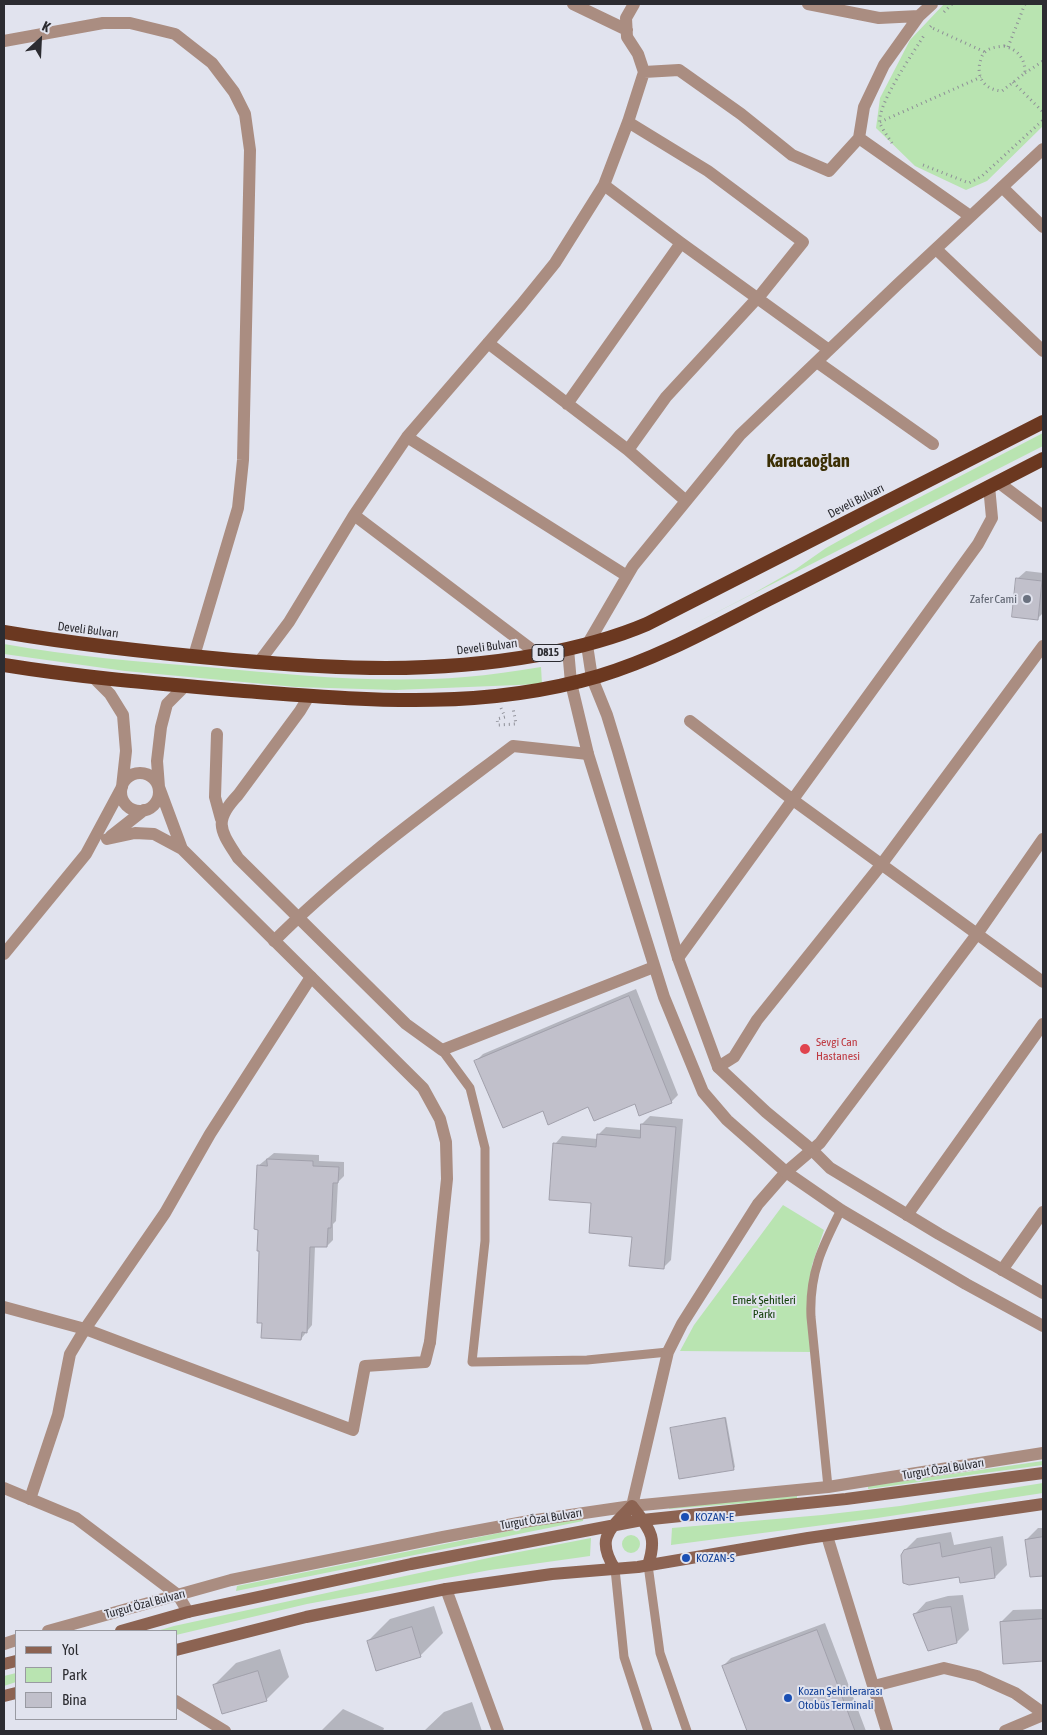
<!DOCTYPE html>
<meta charset="utf-8">
<style>
body{margin:0}
#map{position:relative;width:1047px;height:1735px;overflow:hidden;background:#e1e3ee;font-family:"Asap Condensed",sans-serif}
canvas{display:block}
.frame{position:absolute;inset:0;border:5px solid #2c2c31;pointer-events:none}
.legend{position:absolute;left:15px;top:1630px;width:162px;height:90px;box-sizing:border-box;background:#e1e3ee;border:1px solid #999aa2;margin:0;padding:6px 9px;list-style:none;font-size:15px;color:#2c2c31}
.legend li{display:flex;align-items:center;gap:10px;height:25px}
.legend b{width:25px;border:1px solid #999aa2}
.north{position:absolute;left:15px;top:15px;width:50px;height:50px;-webkit-text-stroke:4px #e1e3ee;paint-order:stroke;rotate:25deg;font-size:14px;font-weight:700;line-height:20px;text-align:center;color:#2c2c31}
.north::after{content:'';display:block;margin:auto;width:18px;height:22px;background:#2c2c31;clip-path:polygon(50% 0,100% 100%,50% 72%,0 100%)}
</style>
<div id="map">
<canvas width="1047" height="1735"></canvas>
<div class="frame"></div>
<ul class="legend">
<li><b style="height:6px;background:#8c6352"></b>Yol</li>
<li><b style="height:14px;background:#b9e4b1"></b>Park</li>
<li><b style="height:14px;background:#c1c0cb"></b>Bina</li>
</ul>
<div class="north">K</div>
</div>
<script>
const ctx = document.querySelector('canvas').getContext('2d');
ctx.lineJoin = 'round';
function fillPath(path, color) {
  ctx.fillStyle = color;
  ctx.fill(path, 'evenodd');
}
function strokePath(path, color, width, dash) {
  ctx.strokeStyle = color;
  ctx.lineWidth = width;
  ctx.lineCap = dash ? 'butt' : 'round';
  ctx.setLineDash(dash || []);
  ctx.stroke(path);
}
function drawText(font, color, halo, rows, align = 'center') {
  ctx.font = font + ' "Asap Condensed",sans-serif';
  ctx.lineWidth = 4;
  ctx.setLineDash([]);
  ctx.textBaseline = 'middle';
  ctx.strokeStyle = halo;
  ctx.fillStyle = color;
  for (const [text, x, y, turn = 0] of rows) {
    ctx.save();
    ctx.translate(x, y);
    ctx.rotate((+turn || 0) * Math.PI / 180);
    ctx.textAlign = isNaN(turn) ? turn : align;
    if (halo) ctx.strokeText(text, 0, 0);
    ctx.fillText(text, 0, 0);
    ctx.restore();
  }
}
fillPath(new Path2D(`
 M944,4H1043V126L987,181L966,190L915,166L876,128L880,98L910,40Z
 M1043,433V446L684,629L754,593L796,569L826,548L876,520Z
 M4,644C71,656 139,662 207,667C293,675 380,684 465,677C490,675 516,671 541,667L542,684L395,690L296,687L125,671L4,654Z
 M783,1205L824,1230L812,1265L809,1301L813,1352L680,1351L694,1325Z
 M1043,1461V1465L868,1489V1486Z
 M1043,1483V1493L877,1518L671,1545L672,1528L822,1515L900,1506Z
 M797,1496V1499L669,1509L670,1506Z
 M583,1516V1521L236,1591L237,1586Z
 M622 1544a9 9 0 1 1 18 0a9 9 0 1 1-18 0Z
 M591,1538L590,1556L490,1570L307,1604L176,1635V1631H157L174,1626L493,1557Z
 M16,1673V1682L4,1686V1676Z`), '#b9e4b1');
fillPath(new Path2D(`
 M1026,571L1043,573V613L1037,619L1017,579Z
 M636,989L678,1095L671,1102H635L543,1109L475,1062L483,1054Z
 M650,1116L683,1119L671,1260L663,1268L633,1236L592,1202L555,1144L562,1136L598,1139V1135L606,1127L642,1130V1124Z
 M274,1153L319,1155V1161L344,1162V1176L338,1182L336,1221L333,1224V1240L327,1246H315L312,1325L301,1339L263,1322L258,1166Z
 M726,1417L735,1467L733,1469L672,1428Z
 M1038,1528H1043V1574L1031,1576L1026,1540Z
 M951,1532L954,1545L1003,1536L1007,1565L995,1577L960,1575L905,1550L917,1538Z
 M963,1595L969,1630L957,1642L915,1614L926,1602L948,1596Z
 M434,1606L443,1633L420,1656L368,1641L390,1619Z
 M1043,1609V1660L1004,1663L1001,1622L1013,1610Z
 M825,1623L866,1731H748L723,1666L731,1658Z
 M280,1649L289,1677L266,1700L214,1685L236,1663Z
 M472,1702L482,1731H424L444,1712Z
 M343,1709L384,1728L383,1731H321Z`), '#0003');
const building = new Path2D(`
 M1016,578L1042,581L1038,620L1012,617Z
 M629,996L672,1103L639,1116L635,1104L594,1121L588,1107L548,1125L543,1111L503,1128L474,1061Z
 M641,1124L676,1127L664,1269L629,1266L632,1237L589,1233L591,1203L549,1200L553,1143L596,1147L597,1134L640,1138Z
 M267,1159L313,1161V1166L339,1167L338,1183H333L331,1228H328L327,1247H310L307,1333L302,1332L301,1340L261,1338L262,1323H257L259,1251H257L258,1230L254,1229L257,1165L267,1166Z
 M725,1418L734,1470L679,1479L670,1428Z
 M1043,1537V1576L1030,1577L1025,1540Z
 M940,1543L942,1557L991,1547L995,1578L960,1583L959,1577L909,1585L903,1583L901,1555L904,1550Z
 M951,1607L957,1643L928,1651L913,1614L935,1608Z
 M1043,1619V1661L1003,1664L1000,1622Z
 M412,1627L421,1657L376,1671L367,1641Z
 M817,1630L855,1731H747L722,1666Z
 M258,1671L267,1701L222,1714L213,1685Z`);
fillPath(building, '#c1c0cb');
strokePath(building, '#a1a0ab', 1);
strokePath(new Path2D(`
 M944,12L952,4
 M931,26L930,27L985,52
 M1004,46C1018,50 1025,58 1025,73L1002,91C986,90 976,79 980,62C981,59 982,54 985,52C990,47 998,47 1004,46Z
 M1008,47L1025,4
 M1025,73L1043,61
 M1013,82L1043,112
 M880,122L981,77
 M892,143C888,137 882,129 880,123C876,106 915,50 925,34
 M923,165L969,183L982,176L1043,120
 M501,708L505,717L497,719L498,725L516,724L513,708`), '#8e8f97', 3, [1, 4]);
strokePath(new Path2D(`
 M442,1050L470,1088L485,1148V1241L472,1362L587,1360L668,1352
 M828,1487L811,1317C809,1274 822,1247 841,1210
 M648,1565L660,1653L687,1731
 M615,1569L624,1657L648,1731`), '#aa8d81', 9);
strokePath(new Path2D(`
 M573,4L627,30
 M808,4L879,18L919,16
 M4,41L103,23H130L175,34L212,63L234,92L245,114L250,150L243,460L238,508L194,656
 M644,72L679,70L741,114L792,155L829,171L859,138L864,107L884,65L919,16L932,4
 M628,122L708,171L803,242L762,293L666,397L628,450
 M859,138L970,216
 M604,185L681,243L829,350
 M1002,187L1043,227
 M936,249L1043,351
 M488,343L628,450L686,501
 M817,362L933,444
 M567,404L681,243
 M407,437L627,576
 M998,482L1043,516
 M354,515L539,655
 M587,645L633,566L740,435L898,284L1043,149
 M259,662L289,622L354,515L407,437L521,305L555,263L604,185L628,122L644,72L638,54L627,37L626,18L634,4
 M309,696L300,711L238,795C212,822 221,831 238,858L406,1024L442,1050L654,967
 M690,721L793,800L1043,982
 M217,734L215,797L221,819
 M274,941C346,869 431,808 513,746L588,754
 M678,958L978,544L992,518L989,486
 M718,1067L734,1057L757,1020L881,865L1043,646
 M907,1215L1043,1024
 M1002,1270L1043,1212
 M4,1307L85,1329L353,1430L365,1366L425,1362L430,1342
 M30,1499L58,1415L70,1354L85,1329L165,1213L210,1134L311,977
 M632,1506L668,1352L682,1324L758,1204L786,1172L820,1143L977,934L1043,839
 M827,1536L887,1731
 M48,1631L231,1580L443,1537L529,1521L632,1506L828,1487L1043,1453
 M4,1644L16,1640
 M874,1686L944,1668L977,1676L1015,1693L1043,1713
 M176,1701L225,1731
 M1005,1731L1043,1715`), '#aa8d81', 12);
strokePath(new Path2D(`
 M587,645L592,678L607,715L618,751L678,958L718,1067L766,1112L812,1150L830,1168L939,1234L1043,1293
 M568,649L571,683L588,754L664,997L703,1092L727,1120L786,1172L841,1210L966,1284L1043,1326
 M121 792a19 19 0 1 1 38 0a19 19 0 1 1-38 0Z
 M111,836L144,810
 M107,839L135,833L154,834L182,849L159,787L157,761L161,727L167,704L185,686
 M182,849L423,1088L440,1119L446,1142L447,1179L430,1342
 M4,954L86,854L122,787L126,751L123,715L110,694L94,678
 M4,1488L76,1518L178,1595L188,1612
 M446,1589L498,1731`), '#aa8d81', 12);
strokePath(new Path2D(`
 M615,1569C595,1538 610,1529 632,1506C649,1529 658,1535 648,1565
 M121,1631L188,1612L411,1564L642,1520L846,1499L1043,1473
 M176,1650L306,1617L446,1589L552,1574L638,1567L808,1538L1043,1504
 M4,1664L16,1661
 M4,1696L16,1693`), '#8c6352', 12);
strokePath(new Path2D(`
 M4,632C80,645 156,653 233,660C338,669 433,674 538,655C576,648 612,639 647,624L1043,422
 M4,665C84,678 164,684 244,691C366,700 480,711 599,676C659,658 714,627 769,599C861,553 952,506 1043,459`), '#6b3820', 14);
for (const [x, y, r, color] of [
 [1027,599,5,"#6b7280"],
 [805,1049,6,"#e0444e"],
 [685,1517,5,"#1a4fb4"],
 [686,1558,5,"#1a4fb4"],
 [788,1698,5,"#1a4fb4"]
]) {
  const dot = new Path2D();
  dot.arc(x, y, r, 0, 2 * Math.PI);
  ctx.fillStyle = color;
  ctx.fill(dot);
  strokePath(dot, '#e1e3ee', 2);
}
for (const [x, y, w] of [
 [548,653,32]
]) {
  const box = new Path2D();
  box.roundRect(x - w / 2, y - 8.5, w, 17, 4);
  ctx.fillStyle = '#e1e3ee';
  ctx.fill(box);
  strokePath(box, '#2c2c31', 1);
}
drawText('bold 11px', '#2c2c31', null, [
 ["D815",548,653]
]);
drawText('12px', '#2c2c31', '#e1e3ee', [
 ["Develi Bulvarı",856,501,-27],
 ["Develi Bulvarı",88,630,7],
 ["Develi Bulvarı",487,647,-7],
 ["Turgut Özal Bulvarı",943,1469,-9],
 ["Turgut Özal Bulvarı",541,1519,-9],
 ["Turgut Özal Bulvarı",145,1604,-15]
]);
drawText('12px', '#5b616d', '#e1e3ee', [
 ["Zafer Cami",1017,599]
], 'right');
drawText('12px', '#be3a42', '#e1e3ee', [
 ["Sevgi Can",816,1042],
 ["Hastanesi",816,1056]
], 'left');
drawText('12px', '#14400b', '#e1e3ee', [
 ["Emek Şehitleri",764,1300],
 ["Parkı",764,1314]
]);
drawText('12px', '#164399', '#e1e3ee', [
 ["KOZAN-E",695,1517],
 ["KOZAN-S",696,1558],
 ["Kozan Şehirlerarası",798,1691],
 ["Otobüs Terminali",798,1705]
], 'left');
drawText('bold 18px', '#3b2f04', '#e1e3ee', [
 ["Karacaoğlan",808,461]
]);
</script>
